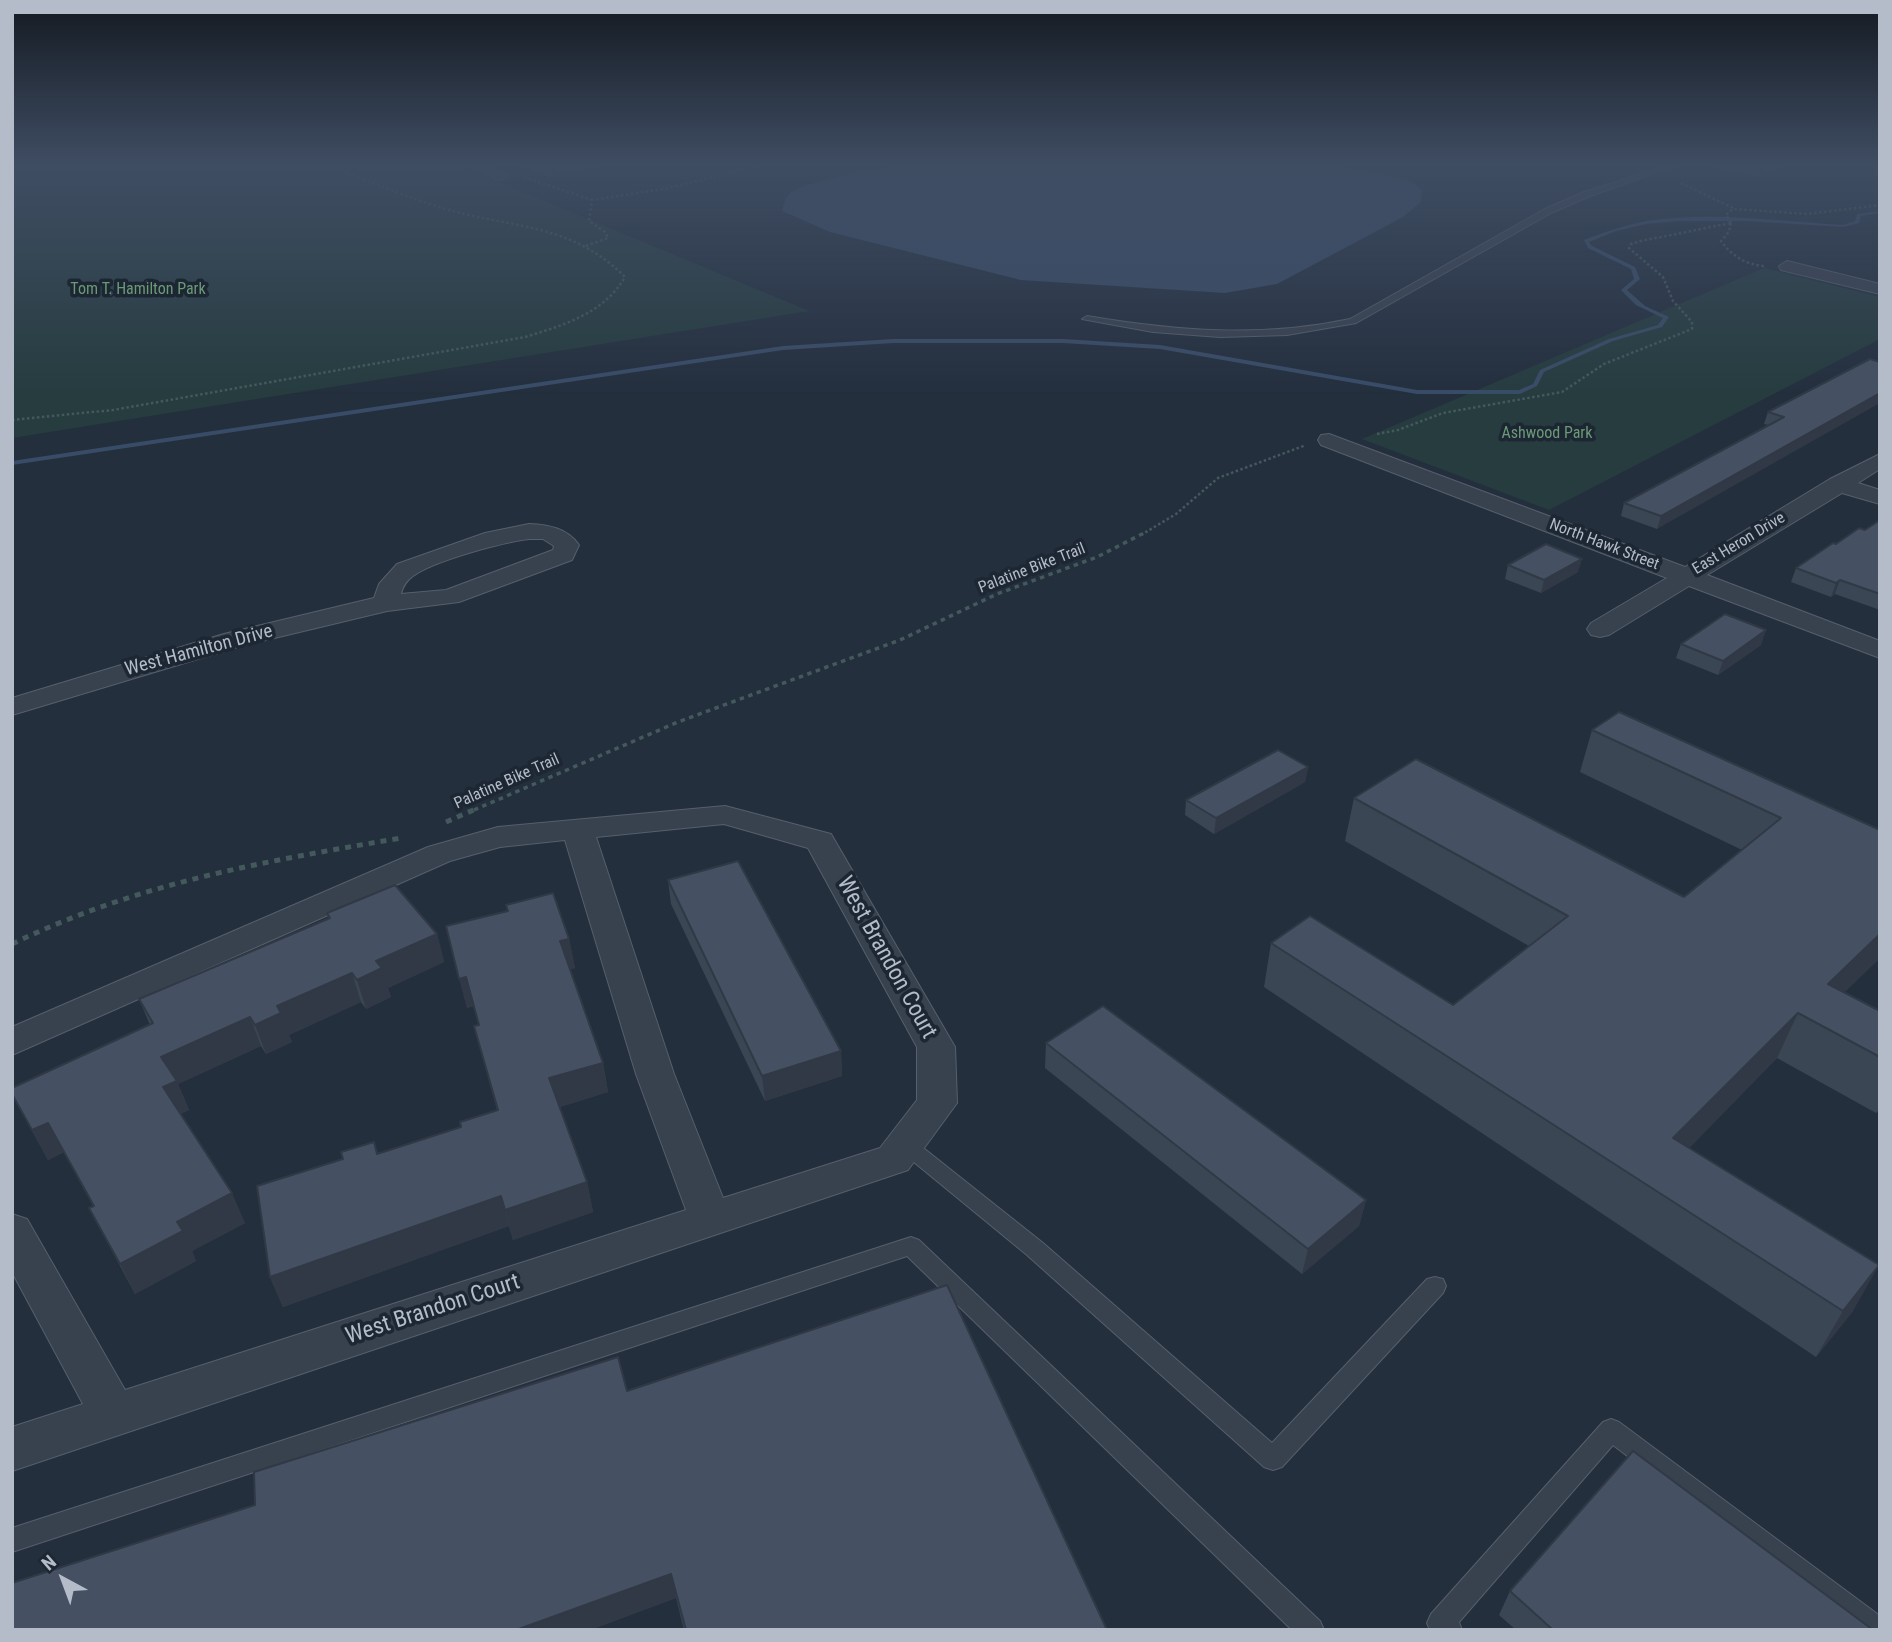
<!DOCTYPE html>
<style>
body{margin:0}
#map{position:relative;width:1892px;height:1642px;overflow:hidden;background:#242f3e;font-family:"Roboto Condensed",sans-serif}
canvas{display:block}
.frame{position:absolute;inset:0;border:14px solid #b4bcc9;pointer-events:none}
.north{position:absolute;left:28px;top:1544px;width:70px;height:70px;-webkit-text-stroke:5px #1d2633;paint-order:stroke;rotate:319deg;font-size:19px;font-weight:700;line-height:28px;text-align:center;color:#b4bcc9}
.north::after{content:'';display:block;margin:auto;width:24px;height:32px;background:#b4bcc9;clip-path:polygon(50% 0,100% 100%,50% 72%,0 100%)}
</style>
<div id="map">
<canvas width="1892" height="1642"></canvas>
<div class="frame"></div>
<div class="north">N</div>
</div>
<script>
const ctx = document.querySelector('canvas').getContext('2d');
ctx.lineJoin = 'round';
function fillPath(path, color) {
  ctx.fillStyle = color;
  ctx.fill(path, 'evenodd');
}
function strokePath(path, color, width, dash) {
  ctx.strokeStyle = color;
  ctx.lineWidth = width;
  ctx.lineCap = dash ? 'butt' : 'round';
  ctx.setLineDash(dash || []);
  ctx.stroke(path);
}
function drawText(font, color, halo, rows, align = 'center') {
  ctx.font = font + ' "Roboto Condensed",sans-serif';
  ctx.lineWidth = 7;
  ctx.setLineDash([]);
  ctx.textBaseline = 'middle';
  ctx.strokeStyle = halo;
  ctx.fillStyle = color;
  for (const [text, x, y, turn = 0] of rows) {
    ctx.save();
    ctx.translate(x, y);
    ctx.rotate((+turn || 0) * Math.PI / 180);
    ctx.textAlign = isNaN(turn) ? turn : align;
    if (halo) ctx.strokeText(text, 0, 0);
    ctx.fillText(text, 0, 0);
    ctx.restore();
  }
}
fillPath(new Path2D(`
 M12,164H456L809,311L12,438Z
 M1764,268L1880,297V339L1549,510L1362,439Z`), '#263c3f');
fillPath(new Path2D(`
 M902,164H1332L1408,180L1422,190L1421,202L1403,217L1277,284L1225,293L1021,280L830,232L782,211C784,203 785,196 792,192C813,179 875,170 902,164Z`), '#394c67');
fillPath(new Path2D(`
 M1880,211V213L1861,216L1859,223L1843,227L1746,221H1679L1646,224L1616,231L1589,242L1592,246L1635,267L1640,279L1627,290L1645,306L1669,317L1662,327L1613,341L1544,372L1537,386L1520,394H1417L1160,349L1063,343H893L783,350L12,465V461L783,346L893,339H1063L1160,345L1417,390H1519L1533,384L1540,370L1609,339L1658,325L1663,318L1636,305L1621,290L1634,279L1631,269L1588,248L1584,240C1605,232 1625,225 1647,221C1711,211 1778,221 1843,225L1855,221L1857,214Z`), '#394c67');
const lane = new Path2D(`
 M1664,167L1669,168L1590,196L1551,213L1356,323L1287,335L1220,337L1153,332L1082,319L1087,316C1176,331 1262,338 1350,319L1545,209L1584,192Z
 M905,1136L912,1139L1043,1243L1272,1443L1427,1279L1435,1277L1443,1279L1446,1286L1443,1293L1282,1467L1273,1470L1264,1467L1027,1255L898,1149L895,1144L898,1139Z
 M911,1237L919,1240L1320,1621L1324,1630H1292L907,1256L12,1552V1528Z
 M1611,1419L1619,1422L1880,1616V1630H1855L1613,1445L1459,1622L1462,1630H1430L1427,1623L1431,1614L1603,1422Z`);
const street = new Path2D(`
 M465,164H485L509,176L502,180L497,179Z
 M1663,164H1682L1666,172L1659,168Z
 M1787,261L1880,284V294L1781,270L1779,266Z
 M1329,434L1685,567L1830,479L1880,454V469L1858,483L1880,490V504L1842,493L1707,575L1880,641V658L1689,586L1609,635L1600,637L1591,635L1587,629L1591,623L1667,578L1321,445L1318,440L1321,435Z
 M529,524C549,525 567,528 579,545L572,560L459,602L387,611L241,646L12,715V698L224,634L374,598L379,584L397,564L485,533ZM529,539H543L554,546L553,550L446,590L401,594C403,586 406,581 413,576C433,561 503,542 529,539Z
 M725,806L831,834L955,1047L957,1103L908,1170L12,1471V1427L83,1404L12,1272V1214L27,1219L125,1390L686,1210L636,1074L565,840L500,847L450,861L12,1055V1027L428,847L498,827ZM724,824L808,848L917,1047V1100L880,1148L723,1198L674,1074L596,837Z`);
strokePath(lane, '#565f6c', 2);
strokePath(street, '#565f6c', 2);
strokePath(new Path2D(`
 M1580,164L1600,168
 M524,177L592,200
 M1681,183L1733,208
 M1731,223L1726,215L1733,209L1808,214L1880,205
 M1731,223L1729,232L1721,241C1732,256 1746,265 1765,266
 M586,246L608,238L605,232L589,221L592,200L663,189L767,164
 M12,420L113,410L525,337C564,325 603,314 625,277C569,221 509,229 439,207C400,195 362,178 324,164
 M1377,434L1398,430L1443,413L1562,392L1604,364L1692,329V322L1673,301L1663,277L1629,248L1631,244L1641,241L1731,223
 M1141,535L1176,514L1218,478L1306,445`), '#44595c', 2.5, [2.5, 2.5]);
strokePath(new Path2D(`
 M474,810L678,722L900,640L997,594L1097,557L1144,533`), '#44595c', 3.5, [4.5, 4.5]);
strokePath(new Path2D(`
 M446,822L478,808
 M12,944C141,882 262,862 401,838`), '#44595c', 5, [6, 6]);
fillPath(lane, '#38414e');
fillPath(street, '#38414e');
fillPath(new Path2D(`
 M517,164H615L549,177Z
 M1700,164H1792L1758,177Z
 M1870,359L1657,529L1621,516L1624,503L1768,425L1764,424L1768,412Z
 M1880,520V610L1835,594L1831,597L1791,582L1796,568L1836,544L1865,530Z
 M1508,565L1578,572L1541,593L1505,579Z
 M1681,644L1761,645L1718,675L1676,658Z
 M1592,730L1880,830V958L1844,992L1880,1011V1109L1876,1113L1777,1058L1689,1148L1853,1311L1816,1357L1264,987L1271,943L1453,1005L1529,946L1345,841L1354,798L1684,897L1742,850L1580,772Z
 M1308,767L1305,782L1214,834L1185,815L1186,800Z
 M668,880L841,1051L842,1076L765,1101L671,904Z
 M506,905L569,939L575,968L570,969L603,1063L608,1092L560,1107L587,1182L593,1212L513,1240L509,1226L283,1307L270,1277L378,1154L461,1127L497,1110L474,1026L479,1025L474,1006L467,1008L446,926L508,911Z
 M327,913L437,934L444,962L388,988L391,997L366,1009L361,1002L289,1035L292,1042L266,1054L261,1046L178,1084L189,1110L180,1114L245,1223L192,1251L196,1261L135,1294L89,1208L93,1206L64,1152L48,1160L12,1094L150,1025L139,999L328,918Z
 M1046,1043L1366,1200L1359,1226L1302,1274L1045,1068Z
 M627,1391L1107,1630H684L676,1598L590,1630H12Z
 M1510,1591L1873,1630H1516L1499,1615Z`), '#3b4654');
fillPath(new Path2D(`
 M569,164H615L549,177L548,168Z
 M1770,164H1792L1758,177L1760,168Z
 M1880,393V403L1657,529L1661,516Z
 M1582,559L1578,572L1541,593L1544,580Z
 M1840,580L1835,594L1831,597L1836,583Z
 M1766,630L1761,645L1718,675L1723,661Z
 M1308,767L1305,782L1214,834L1216,818Z
 M437,934L444,962L388,988L391,997L366,1009L357,980L376,961Z
 M1880,934V958L1814,1022L1828,984Z
 M569,939L575,968L566,970L560,941Z
 M352,973L361,1002L289,1035L292,1042L266,1054L255,1025L277,1006Z
 M466,977L474,1006L467,1008L459,979Z
 M1798,1013L1777,1058L1654,1184L1673,1138Z
 M250,1017L261,1046L178,1084L189,1110L176,1117L163,1087L161,1057Z
 M841,1051L842,1076L765,1101L762,1076Z
 M603,1063L608,1092L556,1108L549,1078Z
 M48,1123L64,1152L48,1160L32,1130Z
 M587,1182L593,1212L513,1240L505,1210Z
 M232,1193L245,1223L192,1251L196,1261L135,1294L120,1264L177,1222Z
 M501,1196L509,1226L283,1307L270,1277Z
 M1366,1200L1359,1226L1302,1274L1308,1249Z
 M1879,1265L1853,1311L1816,1357L1843,1311Z
 M671,1574L676,1598L590,1630H516Z`), '#303945');
const building = new Path2D(`
 M538,164H569L548,168Z
 M1744,164H1770L1760,168Z
 M1870,359L1880,362V393L1661,516L1624,503L1784,417L1768,412Z
 M1880,520V594L1840,580L1836,583L1796,568L1833,543L1836,544L1859,528L1865,530Z
 M1546,544L1582,559L1544,580L1508,565Z
 M1725,614L1766,630L1723,661L1681,644Z
 M1619,712L1880,830V934L1828,984L1880,1011V1057L1798,1013L1673,1138L1879,1265L1843,1311L1271,943L1310,916L1453,1005L1568,916L1354,798L1416,759L1684,897L1781,818L1592,730Z
 M1278,750L1308,767L1216,818L1186,800Z
 M738,861L841,1051L762,1076L668,880Z
 M395,885L437,934L376,961L382,968L357,980L352,973L277,1006L281,1013L255,1025L250,1017L161,1057L177,1081L163,1087L232,1193L177,1222L183,1231L120,1264L89,1208L94,1206L48,1123L32,1130L12,1094V1088L153,1023L139,999L330,918L327,913Z
 M553,893L569,939L560,941L603,1063L549,1078L587,1182L505,1210L501,1196L270,1277L257,1186L343,1159L341,1152L374,1142L377,1154L461,1127L460,1122L498,1110L474,1026L479,1025L466,977L459,979L446,926L508,911L506,905Z
 M1103,1006L1366,1200L1308,1249L1046,1043Z
 M947,1285L1107,1630H686L671,1574L516,1630H12V1583L255,1505L254,1472L618,1357L627,1391Z
 M1633,1451L1873,1630H1553L1510,1591Z`);
fillPath(building, '#455162');
strokePath(building, '#303945', 2);
const sky = ctx.createLinearGradient(0, 0, 0, 394);
sky.addColorStop(0, '#141a22');
sky.addColorStop(0.42, '#3f4d63');
sky.addColorStop(1, '#3f4d6300');
ctx.fillStyle = sky;
ctx.fillRect(0, 0, 1892, 394);
drawText('16px', '#6b9a76', '#1d2633', [
 ["Tom T. Hamilton Park",138,290],
 ["Ashwood Park",1547,434]
]);
drawText('16px', '#b4bcc9', '#1d2633', [
 ["East Heron Drive",1739,544,-31],
 ["North Hawk Street",1604,545,21],
 ["Palatine Bike Trail",1032,569,-21],
 ["Palatine Bike Trail",507,782,-24]
]);
drawText('19px', '#b4bcc9', '#1d2633', [
 ["West Hamilton Drive",199,651,-15]
]);
drawText('23px', '#b4bcc9', '#1d2633', [
 ["West Brandon Court",886,958,61],
 ["West Brandon Court",433,1310,-18]
]);
</script>
